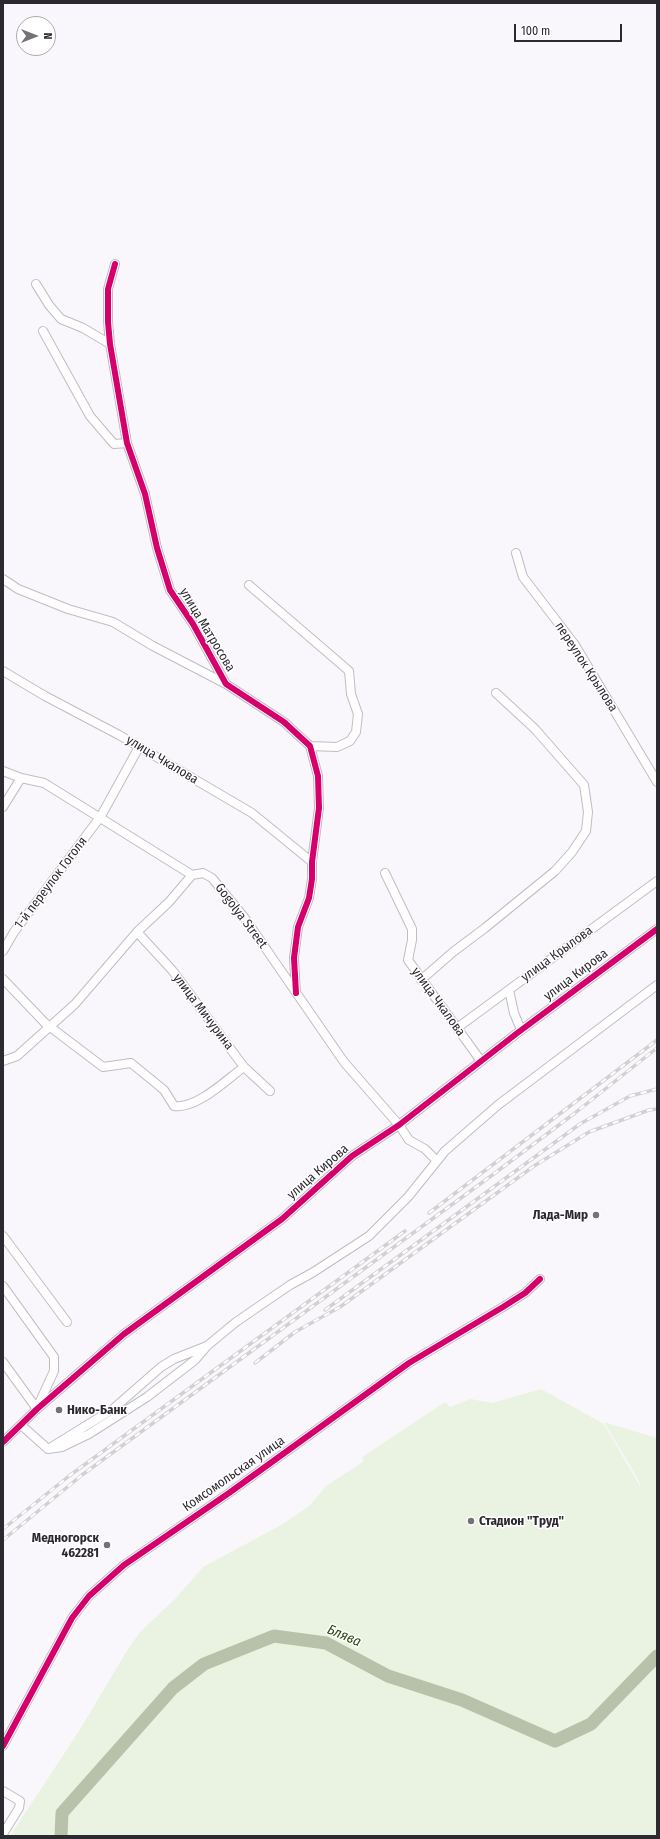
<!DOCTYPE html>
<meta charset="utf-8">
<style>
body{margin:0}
#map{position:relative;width:660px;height:1839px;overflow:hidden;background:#faf7fc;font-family:"Fira Sans Condensed",sans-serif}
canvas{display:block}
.frame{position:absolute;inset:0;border:4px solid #2d2930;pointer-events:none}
.north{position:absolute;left:16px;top:16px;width:40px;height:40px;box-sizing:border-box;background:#fff;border:1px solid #aba9ac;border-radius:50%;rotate:90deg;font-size:11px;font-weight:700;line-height:16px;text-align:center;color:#2d2930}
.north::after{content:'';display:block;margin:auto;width:14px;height:18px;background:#757177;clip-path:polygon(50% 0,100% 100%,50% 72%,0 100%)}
.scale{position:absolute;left:514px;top:24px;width:108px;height:18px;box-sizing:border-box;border:2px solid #2d2930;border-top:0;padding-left:5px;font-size:12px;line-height:14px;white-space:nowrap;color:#2d2930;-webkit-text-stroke:3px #fff;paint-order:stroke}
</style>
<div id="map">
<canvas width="660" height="1839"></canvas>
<div class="frame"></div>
<div class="north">N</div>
<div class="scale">100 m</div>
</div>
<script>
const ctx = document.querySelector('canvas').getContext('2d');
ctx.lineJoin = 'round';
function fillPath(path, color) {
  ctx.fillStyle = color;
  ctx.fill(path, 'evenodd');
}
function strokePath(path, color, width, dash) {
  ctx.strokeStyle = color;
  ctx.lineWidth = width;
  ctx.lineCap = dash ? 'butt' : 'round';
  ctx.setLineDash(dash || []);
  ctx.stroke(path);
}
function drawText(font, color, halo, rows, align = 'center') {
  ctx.font = font + ' "Fira Sans Condensed",sans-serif';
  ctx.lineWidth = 3;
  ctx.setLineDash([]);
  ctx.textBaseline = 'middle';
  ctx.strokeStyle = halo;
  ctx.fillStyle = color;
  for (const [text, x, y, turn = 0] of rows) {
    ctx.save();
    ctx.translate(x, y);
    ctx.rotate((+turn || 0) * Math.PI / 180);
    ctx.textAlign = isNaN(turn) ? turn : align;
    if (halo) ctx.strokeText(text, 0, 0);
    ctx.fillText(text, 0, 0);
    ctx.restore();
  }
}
fillPath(new Path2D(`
 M541,1389L604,1424L640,1486L639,1481L604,1422L657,1438V1836H10L79,1731L128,1649L140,1632L175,1599L203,1567L283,1524L309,1506L326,1486L364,1461L362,1457L445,1402L450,1407L471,1399L492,1403Z`), '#eaf3e1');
strokePath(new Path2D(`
 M61,1836L62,1813L173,1688L204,1664L274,1636L326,1643L388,1676L462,1700L555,1741L591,1724L657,1656`), '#b8c2aa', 13);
const minor = new Path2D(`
 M115,264L108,289V322L110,344L127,443L145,494L157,548L170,590L193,624L226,684L284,722L310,746L318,776L319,808L312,862V879L309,898L298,927L294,958L296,993
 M36,284L49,305L61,319L83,328L110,344
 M43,331L90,416L114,444L127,443
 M516,553L523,577L575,645L657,782
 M3,579L18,589L68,609L113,622L153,646L226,684
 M249,585L349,671L351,694L358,714L356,732L350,741L337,747L310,746
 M3,671L45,696L119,735L252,813L312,862
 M3,771L21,778L44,783L192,875L203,873L212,878L244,917L344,1062L399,1125L409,1140L425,1149L437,1161
 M3,807L21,778
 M385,873L412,929V940L408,960L481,1061
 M137,932L172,970L244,1067L270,1091
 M3,951L14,932L101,816L139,747
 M3,979L45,1023L103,1067L131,1063L164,1090L174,1106C197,1109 226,1080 244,1067
 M421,980L453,952L485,928L555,871L572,852L586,831L588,812L584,785L535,729L496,693
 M509,990L514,1013L519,1025
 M457,1028L657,881
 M3,1061L17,1056L75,1004L137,932L169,902L192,875
 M3,1236L67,1322
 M3,1286L54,1357V1371L37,1408
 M3,1362L37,1409
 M21,1425L48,1449L62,1447L89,1434L147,1397L195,1360L207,1346L236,1322L290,1285L312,1273L369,1236L408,1197L445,1151L498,1105L657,985
 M3,1442L37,1409L124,1334L282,1219L352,1156L399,1125L516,1034L657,929
 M50,1448L113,1409L161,1367L174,1359L207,1346
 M3,1746L72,1618L89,1596L124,1565L229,1493L409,1363L503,1307L525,1293L540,1279
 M3,1791L20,1801L19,1808L3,1834`);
strokePath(minor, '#c0bdc2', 10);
strokePath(minor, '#fefeff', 8);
const rail = new Path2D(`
 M429,1213L657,1040
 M325,1310L580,1124L630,1096L657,1089
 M255,1363L295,1332L340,1307L534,1166L589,1132L649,1110L657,1109
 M3,1529L69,1476L405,1231
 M3,1540L82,1475L491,1176L575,1113L657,1048`);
strokePath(rail, '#d2d1d2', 3.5);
strokePath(rail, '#fff', 2, [6]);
strokePath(new Path2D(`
 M115,264L108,289V322L110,344L127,443L145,494L157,548L170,590L193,624L226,684L284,722L310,746L318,776L319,808L312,862V879L309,898L298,927L294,958L296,993
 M3,1442L37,1409L124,1334L282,1219L352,1156L399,1125L516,1034L657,929
 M3,1746L72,1618L89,1596L124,1565L229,1493L409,1363L503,1307L525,1293L540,1279`), '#d6006c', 6);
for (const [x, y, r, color] of [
 [596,1215,4,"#757177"],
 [59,1410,4,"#757177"],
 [471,1521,4,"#757177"],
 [107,1545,4,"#757177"]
]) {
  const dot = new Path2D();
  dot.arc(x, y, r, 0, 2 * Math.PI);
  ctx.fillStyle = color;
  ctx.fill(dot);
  strokePath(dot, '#fff', 1.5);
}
drawText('13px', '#2d2930', '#fff', [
 ["улица Матросова",207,630,59],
 ["переулок Крылова",586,667,57],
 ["улица Чкалова",162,760,31],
 ["1-й переулок Гоголя",51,883,-53],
 ["Gogolya Street",241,916,53],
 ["улица Крылова",557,954,-36],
 ["улица Кирова",576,975,-37],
 ["улица Чкалова",438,1002,54],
 ["улица Мичурина",203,1012,53],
 ["улица Кирова",318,1172,-41],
 ["Комсомольская улица",234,1474,-35]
]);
drawText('bold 13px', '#2d2930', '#fff', [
 ["Лада-Мир",588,1215],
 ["Нико-Банк",67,1410,"left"],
 ["Стадион \"Труд\"",479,1521,"left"],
 ["Медногорск",99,1538],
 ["462281",99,1553]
], 'right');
drawText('italic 14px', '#31470d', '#fff', [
 ["Блява",344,1636,23]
]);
</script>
